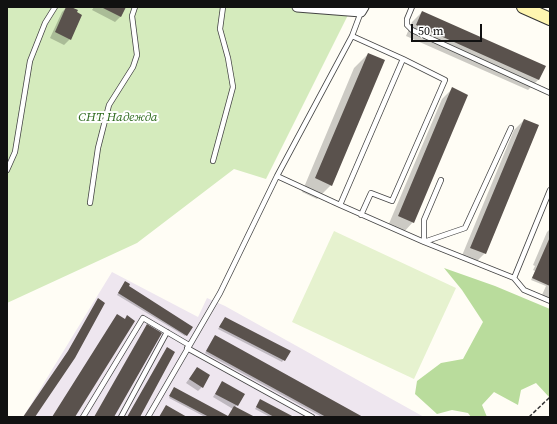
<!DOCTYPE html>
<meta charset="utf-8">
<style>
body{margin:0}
#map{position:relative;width:557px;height:424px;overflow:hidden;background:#fffdf5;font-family:"Source Serif 4",serif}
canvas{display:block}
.frame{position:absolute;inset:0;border:8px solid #111;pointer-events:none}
.scale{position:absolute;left:411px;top:24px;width:71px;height:18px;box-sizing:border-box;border:2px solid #111;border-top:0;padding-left:5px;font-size:12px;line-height:14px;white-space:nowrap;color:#111;-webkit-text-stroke:3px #fff;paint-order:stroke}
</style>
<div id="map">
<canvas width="557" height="424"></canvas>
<div class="frame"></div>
<div class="scale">50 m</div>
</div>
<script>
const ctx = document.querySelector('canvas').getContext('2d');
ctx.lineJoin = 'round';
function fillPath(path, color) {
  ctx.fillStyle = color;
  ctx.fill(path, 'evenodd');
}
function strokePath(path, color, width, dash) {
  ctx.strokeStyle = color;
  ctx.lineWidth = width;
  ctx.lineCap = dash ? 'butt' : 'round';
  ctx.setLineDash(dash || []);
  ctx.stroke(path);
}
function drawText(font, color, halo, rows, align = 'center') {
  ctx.font = font + ' "Source Serif 4",serif';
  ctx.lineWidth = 4;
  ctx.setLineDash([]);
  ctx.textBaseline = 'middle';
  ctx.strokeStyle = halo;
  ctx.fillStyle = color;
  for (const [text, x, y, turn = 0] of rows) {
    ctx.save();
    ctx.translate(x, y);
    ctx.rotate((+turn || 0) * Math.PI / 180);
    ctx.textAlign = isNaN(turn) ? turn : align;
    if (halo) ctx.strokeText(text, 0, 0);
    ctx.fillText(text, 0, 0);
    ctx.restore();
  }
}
fillPath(new Path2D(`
 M112,272L198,317L207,298L225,306L424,417H23Z`), '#eee6ef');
fillPath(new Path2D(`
 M7,7H352L266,179L234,169L137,243L7,303Z`), '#d5ebbd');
fillPath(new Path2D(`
 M444,268L495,286L550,309V398L536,383L521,390L518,405L494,392L482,405L487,417H471L468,413L452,410L437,414L415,394L417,381L441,363L463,359L483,322L462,290Z`), '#b9dc9c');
fillPath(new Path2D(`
 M334,231L456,288L414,379L292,322Z`), '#e6f2cf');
fillPath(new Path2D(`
 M67,7H69L70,39L64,45L50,38L62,12Z
 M94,7H125L121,16L115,22L92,10Z
 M422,12L544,67L538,80L528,90L406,36L412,22Z
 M368,54L331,185L317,199L302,192L354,68Z
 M452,89L413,222L403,233L388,226L442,99Z
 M524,120L485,253L474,264L461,258L514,130Z
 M550,229V301L545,299L546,297L542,295L546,286L531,280L535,271L533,270L535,266L533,265L547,232Z
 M125,282L128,287L186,335L185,336L117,295Z
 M224,320L289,352L282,362L218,329Z
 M214,337L361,417H322L205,353Z
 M197,368L202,387L198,391L186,383Z
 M222,383L243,395L235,408L253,417H228L233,409L213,397Z
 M173,390L227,417H205L169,398Z
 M259,402L292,417H270L255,409Z`), '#0003');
fillPath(new Path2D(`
 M66,7H71L78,10L77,12L82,15L71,40L55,32Z
 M101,7H126L121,17Z
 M422,11L546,66L539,80L416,25Z
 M368,53L385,60L332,186L315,178Z
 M452,87L468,95L414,223L398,216Z
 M524,119L539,125L486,254L470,248Z
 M550,237V286L532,278Z
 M125,281L130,284L129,286L193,327L187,336L118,293Z
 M98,298L105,303L75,358L35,417H23L68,351Z
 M117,314L125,319L127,315L135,321L75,417H52Z
 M225,317L291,351L285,361L219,327Z
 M147,324L162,333L114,417H94Z
 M215,335L363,417H326L206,351Z
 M167,347L175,352L140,417H127Z
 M197,367L210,375L203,388L189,379Z
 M222,381L245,394L238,406L215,394Z
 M174,387L228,416L234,406L255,417H209L169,396Z
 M260,399L294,417H274L256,407Z
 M166,405L187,417H159Z`), '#5a524d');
const lane = new Path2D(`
 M412,7L407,19V25L412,30L550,93
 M213,161L233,87L228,58L220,29L223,7
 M7,170L15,152L30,61L45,23L55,7
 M277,176L340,205L403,59L352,36
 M441,180L424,220V242L465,228L511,128
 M90,203L98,148L109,105L133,67L137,55L132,16L135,7
 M340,205L424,242L514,278L524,290L550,301
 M361,215L371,193L392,201L445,80L403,59
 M514,278L550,190
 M187,348L312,417
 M83,417L143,318L189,345
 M121,417L167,332
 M148,417L220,293L277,176L352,36L361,12`);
const street = new Path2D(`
 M297,7L361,12L364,7`);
const secondary = new Path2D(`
 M523,7L550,19`);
strokePath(lane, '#444', 6);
strokePath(street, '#444', 11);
strokePath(secondary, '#333', 14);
strokePath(new Path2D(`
 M529,417L550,397`), '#333', 1.5, [4, 2]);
strokePath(lane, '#fff', 4.5);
strokePath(street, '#fff', 9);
strokePath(secondary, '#fff6b0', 12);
drawText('italic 13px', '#2f6b1f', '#fff', [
 ["СНТ Надежда",118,118]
]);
</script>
